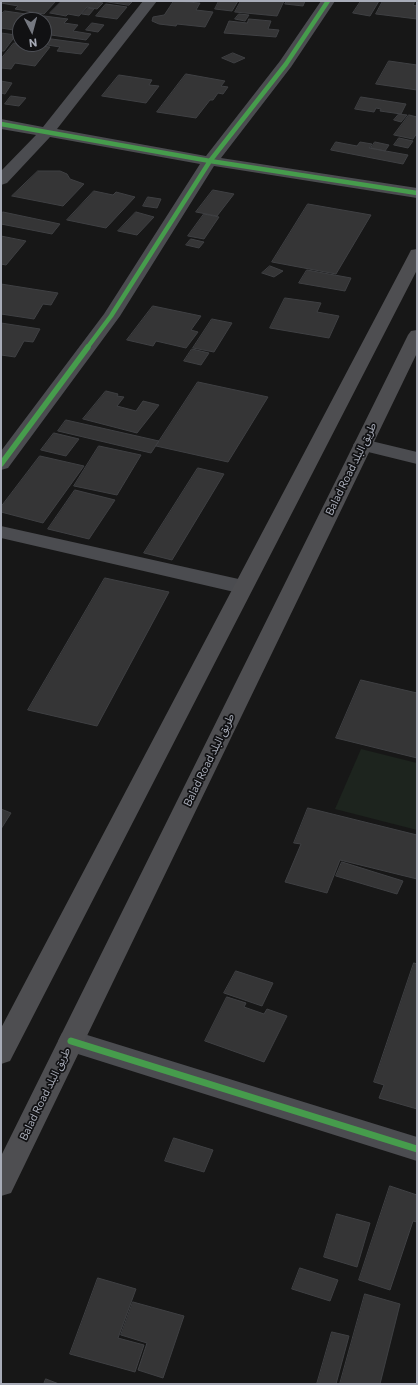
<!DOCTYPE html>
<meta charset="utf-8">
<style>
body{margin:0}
#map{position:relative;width:418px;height:1385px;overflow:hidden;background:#171717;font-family:Commissioner,sans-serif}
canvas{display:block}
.frame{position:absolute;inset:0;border:2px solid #a8acb8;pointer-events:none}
.north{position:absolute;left:12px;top:12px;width:40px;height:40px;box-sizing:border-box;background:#111113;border:1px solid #4d4f55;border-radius:50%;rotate:174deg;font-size:11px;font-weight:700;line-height:16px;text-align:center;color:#a8acb8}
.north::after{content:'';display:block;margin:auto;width:14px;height:18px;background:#757880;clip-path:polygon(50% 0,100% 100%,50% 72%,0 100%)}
</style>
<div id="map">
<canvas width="418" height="1385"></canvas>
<div class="frame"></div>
<div class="north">N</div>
</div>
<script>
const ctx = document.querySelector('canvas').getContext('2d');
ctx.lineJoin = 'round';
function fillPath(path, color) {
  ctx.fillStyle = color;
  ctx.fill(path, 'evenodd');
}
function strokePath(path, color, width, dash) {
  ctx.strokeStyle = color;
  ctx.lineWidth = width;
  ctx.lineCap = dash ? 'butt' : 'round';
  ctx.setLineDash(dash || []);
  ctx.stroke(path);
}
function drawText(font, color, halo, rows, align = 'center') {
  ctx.font = font + ' Commissioner,"Noto Sans Arabic",sans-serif';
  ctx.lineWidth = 3.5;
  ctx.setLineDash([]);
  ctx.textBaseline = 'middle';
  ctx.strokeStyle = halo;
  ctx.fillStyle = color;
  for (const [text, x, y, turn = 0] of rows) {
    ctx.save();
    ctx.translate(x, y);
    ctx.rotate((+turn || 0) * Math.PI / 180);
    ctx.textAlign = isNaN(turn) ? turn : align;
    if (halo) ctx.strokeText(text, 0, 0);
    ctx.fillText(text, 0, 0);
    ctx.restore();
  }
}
fillPath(new Path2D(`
 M361,749L417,763V830L335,809Z`), '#1d241e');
const building = new Path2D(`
 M1,1H56L44,14L15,9L18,6L1,3Z
 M62,1H94L103,3L97,9L87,7L79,16L68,14L66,16L50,13Z
 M102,1H133L129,5Z
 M174,1L200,3L196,10L213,12L205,27L177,24L176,26L159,24L152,21L153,17L164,15Z
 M219,1H238L232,11L215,9Z
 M241,1H284L277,16L235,12Z
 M287,1H305L303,6L285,4Z
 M361,1H379L370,16L353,13Z
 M383,1H415L413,5L417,6V19L376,14Z
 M106,4L127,7L117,19L96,16Z
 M88,8L94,9L89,15L82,14Z
 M5,11L40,16L36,20H20V31L1,28V14Z
 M239,14L249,15L245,21L235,19Z
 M44,16L68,19L64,23L78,25L73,31L91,34L86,40L44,34V20H40Z
 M249,19L271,21L268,29L279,30L276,37L224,33L229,21L247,23Z
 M92,23L104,25L98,32L86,30Z
 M1,33L16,35L4,51H1Z
 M44,38L89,44L81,54L57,51L60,47L41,44H44Z
 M14,43L20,44L50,47L35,66L15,63L11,69L1,68V59Z
 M233,53L245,58L234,63L222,58Z
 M389,61L417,65V90L376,84Z
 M186,74L225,81L221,86L228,87L223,94L218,93L213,100H210L196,118L157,112Z
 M119,75L152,80L149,85L159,86L146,103L102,96Z
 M1,81L12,83L5,94L1,93Z
 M11,96L26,98L19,106L5,104Z
 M361,97L406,104L401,114L380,111L381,109L376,108L374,112L355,109Z
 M399,114L407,115L401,122L394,120Z
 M409,115L417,117V133L413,139L394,135Z
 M399,138L413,141L408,148L394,145Z
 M336,142L357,146L360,142L372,144L369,148L408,155L403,164L331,150Z
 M375,142L389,145L385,151L371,148Z
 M38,171H60L67,174L70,179L84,184L63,206L12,196Z
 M213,190L234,194L217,216L196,212Z
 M94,191L113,195L116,192L135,197L106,228L67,220Z
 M148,197L161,199L157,208L143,206Z
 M308,204L371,215L336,274L272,262Z
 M3,212L60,224L52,234L1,224V215Z
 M136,212L154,217L137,235L118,231Z
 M204,214L219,217L204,239L188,236Z
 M1,236L26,241L6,265L1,264Z
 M191,239L204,242L199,248L186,245Z
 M270,266L283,271L274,277L262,273Z
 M307,270L351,278L345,291L299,283Z
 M1,284L58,293L51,305L43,304L34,319L1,314Z
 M285,298L321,303L317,312L339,316L329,338L270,328Z
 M153,306L201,316L191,330L198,332L186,348L156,341L153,346L127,340Z
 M212,319L232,323L214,352L193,348Z
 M1,323L40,329L33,342L24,341L15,357L1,355Z
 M192,349L209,353L201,365L184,361Z
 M198,382L268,397L228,462L156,446Z
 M106,391L118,394L117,396L124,397L117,406L136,411L143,401L159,405L137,433L83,419Z
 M66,420L159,441L151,453L58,431Z
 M54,433L79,439L66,456L41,450Z
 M99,446L141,455L117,495L74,486Z
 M40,456L84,466L43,523L1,512V507Z
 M198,468L224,474L172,560L144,553Z
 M75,490L115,500L89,539L48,529Z
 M105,578L169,592L97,726L28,710Z
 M361,680L417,693V758L336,738Z
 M308,808L417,835V879L340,860L327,893L285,882L301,844L294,843Z
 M1,809L11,813L1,829Z
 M342,862L403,881L397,894L336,876Z
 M414,963L417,964V1109L379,1098L384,1085L374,1082Z
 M236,971L273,983L262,1006L224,993Z
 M227,997L246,1003L244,1007L264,1014L267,1009L287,1016L264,1062L205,1041Z
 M174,1138L213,1150L204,1172L165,1161Z
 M390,1186L417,1195V1222L413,1221L390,1290L359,1280Z
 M337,1214L370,1223L357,1267L324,1257Z
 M300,1268L338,1280L330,1301L292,1289Z
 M98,1278L136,1289L118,1338L144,1345L135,1372L70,1354Z
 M365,1294L400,1304L380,1384H340Z
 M133,1302L184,1316L163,1378L138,1370L147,1343L121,1335Z
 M332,1332L349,1336L336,1384H317Z
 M46,1379L59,1384H44Z`);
fillPath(building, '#353536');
strokePath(building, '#3f4043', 1);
fillPath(new Path2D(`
 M143,1H157L57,129L206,156L280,61L321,1H335L291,67L221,158L417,188V198L214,166L120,316L8,468L1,470V451L104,314L200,164L50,137L7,183L1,185V171L36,135L1,129V119L43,127Z
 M363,439L417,452V464L356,449L353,445L356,441Z
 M1,526L243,580L250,582L253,587L250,592L243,594L1,538Z
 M71,1030L417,1137V1161L62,1049L58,1041L62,1033Z`), '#4b4c50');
fillPath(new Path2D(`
 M417,249V270L10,1061L1,1064V1028L409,254L411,250Z
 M417,330V353L11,1193L1,1196V1156L408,335L411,331Z`), '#4e4e51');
strokePath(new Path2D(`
 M1,124L210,161L417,193
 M87,348L111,316L210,161L286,64L328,1`), '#469c4c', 4.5);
strokePath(new Path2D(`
 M1,464L88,347`), '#469c4c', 5.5);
strokePath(new Path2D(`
 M71,1041L417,1149`), '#469c4c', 7);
drawText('11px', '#a8acb8', '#111113', [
 ["Balad Road طريق البلد",351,469,-64],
 ["Balad Road طريق البلد",209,760,-64],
 ["Balad Road طريق البلد",45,1094,-64]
]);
</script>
